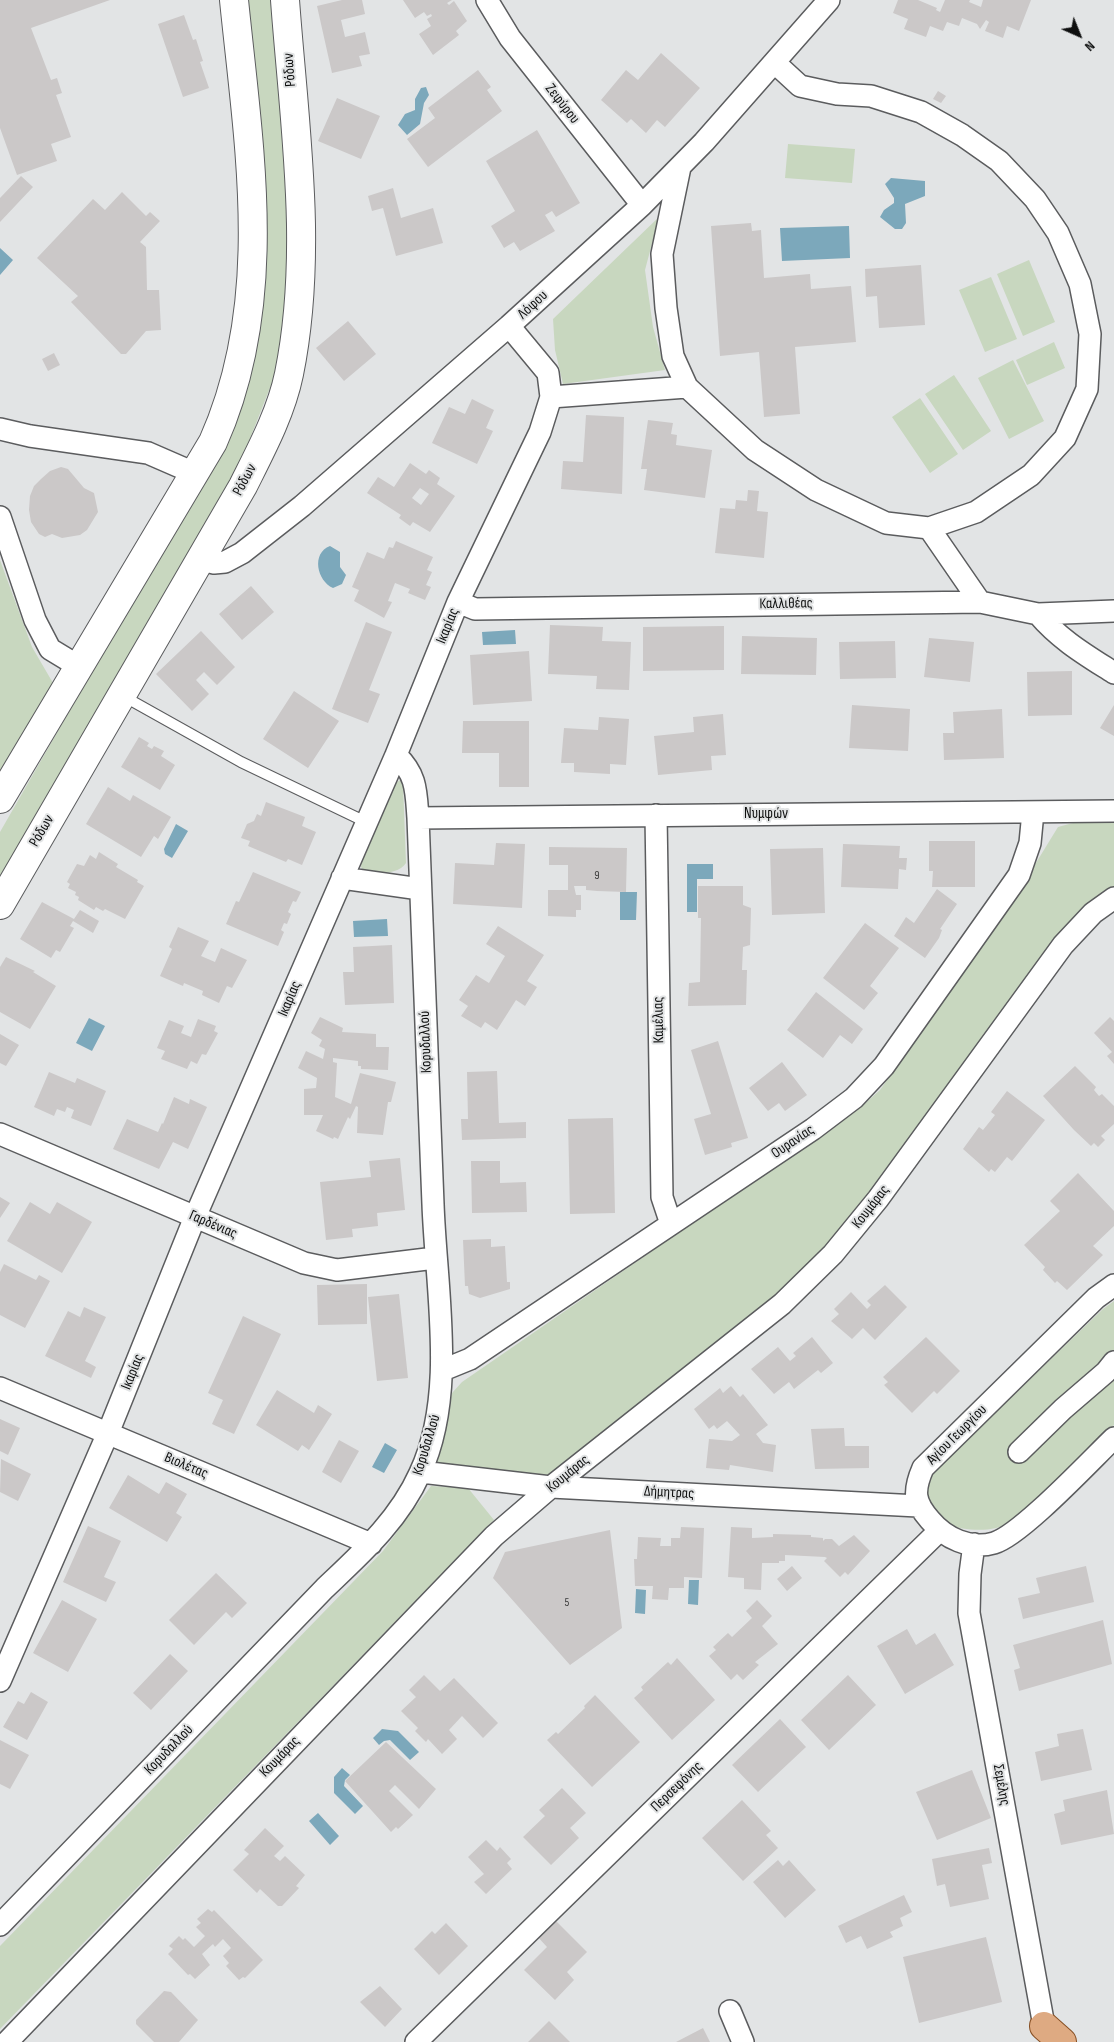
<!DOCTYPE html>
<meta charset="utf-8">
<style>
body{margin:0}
#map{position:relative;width:1114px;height:2042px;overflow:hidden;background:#e2e4e5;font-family:"Sofia Sans Condensed",sans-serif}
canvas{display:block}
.north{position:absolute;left:1054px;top:10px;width:50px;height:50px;-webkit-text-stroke:4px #e2e4e5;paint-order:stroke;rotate:136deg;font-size:14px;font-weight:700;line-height:20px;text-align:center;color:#0e0f0f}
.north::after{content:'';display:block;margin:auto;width:18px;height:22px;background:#0e0f0f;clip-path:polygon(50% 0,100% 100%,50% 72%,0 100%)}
</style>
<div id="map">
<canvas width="1114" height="2042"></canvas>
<div class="north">N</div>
</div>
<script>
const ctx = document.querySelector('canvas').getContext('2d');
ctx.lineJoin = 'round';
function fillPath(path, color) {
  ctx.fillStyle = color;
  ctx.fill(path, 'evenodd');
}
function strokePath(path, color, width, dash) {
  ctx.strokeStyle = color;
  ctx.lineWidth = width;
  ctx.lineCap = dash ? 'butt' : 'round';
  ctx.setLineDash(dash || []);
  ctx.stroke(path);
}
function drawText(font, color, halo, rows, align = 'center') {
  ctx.font = font + ' "Sofia Sans Condensed",sans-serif';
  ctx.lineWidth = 4;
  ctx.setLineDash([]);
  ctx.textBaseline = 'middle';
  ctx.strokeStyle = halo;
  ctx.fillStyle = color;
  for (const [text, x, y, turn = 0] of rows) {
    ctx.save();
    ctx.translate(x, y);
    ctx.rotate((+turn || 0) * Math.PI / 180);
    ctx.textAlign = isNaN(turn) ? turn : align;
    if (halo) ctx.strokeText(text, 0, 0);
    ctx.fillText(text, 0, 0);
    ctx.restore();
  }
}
fillPath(new Path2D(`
 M247,0H274L291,223L287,299L275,375L242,459L0,879V832L207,471L245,389Z
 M788,144L855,149L852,183L785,178Z
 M659,217L645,270L653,327L665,370L563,384L555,350L553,319Z
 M1029,260L1055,322L1023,336L997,274Z
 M991,277L1017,339L985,352L959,290Z
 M1054,342L1065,368L1027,385L1016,360Z
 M1013,360L1044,421L1009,439L978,378Z
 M954,375L991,431L963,450L925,394Z
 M920,398L958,454L930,473L892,417Z
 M0,560L32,647L53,683L0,777Z
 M400,780L403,784L406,863C398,875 377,874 364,872L360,865L393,785Z
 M1114,819V886L1108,890L831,1247L807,1273L545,1480L438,1465L436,1457L452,1393L462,1382L861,1107L880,1090L1012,902L1058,827L1084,820Z
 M1114,1301V1425L1026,1510C1017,1517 1008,1525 996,1528C975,1533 935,1529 928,1503C926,1494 928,1486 929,1476L1103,1309Z
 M431,1486L468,1488L494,1520L0,2029V1946L383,1551Z`), '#c8d7bf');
fillPath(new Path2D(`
 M426,87L429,95L424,103L420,124L407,135L398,125L405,114L415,110V99L421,88Z
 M891,178L925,181V196L905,204L906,223L902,229H895L880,217L884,210L894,203V198L885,184Z
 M849,226L850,258L782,261L780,228Z
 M0,248L13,260L0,275Z
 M330,546L340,552V567L346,575L342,584L333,588C317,581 311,553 330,546Z
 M515,630L516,644L483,645L482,632Z
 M176,824L188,831L172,858L165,854L164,849Z
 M687,864H713V879H697V912H687Z
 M620,892H637L636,920H620Z
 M387,919L388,936L354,937L353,921Z
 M89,1018L105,1026L92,1051L76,1043Z
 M385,1443L397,1450L384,1473L372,1467Z
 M689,1580H699L698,1605L688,1604Z
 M636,1589L646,1590L645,1614L635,1613Z
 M382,1729L398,1731L419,1752L410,1760L390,1740L384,1741L379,1745L373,1738Z
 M342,1768L350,1775L345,1780L344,1786L363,1806L355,1814L334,1793V1777Z
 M318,1813L339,1836L330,1845L309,1821Z`), '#7ca8bb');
fillPath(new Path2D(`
 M0,0H110L31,28L51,80L57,78L62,93L56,95L71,137L51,144L57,161L17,175L0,128Z
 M342,0H362L365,14L341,20L345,37L365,32L370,54L359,56L362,66L332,73L317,6Z
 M403,0H452L447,3L449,5L454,1L467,21L456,31L459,35L433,55L419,34L431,26L427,19L432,16L431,14L427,16L424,12L415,18Z
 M898,0H918L937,8L936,10L940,12L945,0H970L969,2L981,7L983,0H1031L1019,31L1007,26L1003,38L985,31L989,22L986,20L980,29L977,24L962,18L959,26L947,22L943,31L930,26L926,37L904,29L908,19L893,13Z
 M184,15L193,40L196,39L203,61L200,62L209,88L183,97L158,24Z
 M661,53L700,88L665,127L657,120L646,133L631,119L627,123L601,100L626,70L638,80Z
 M478,70L491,87L487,90L502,111L428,167L407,139L435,118L428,108Z
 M938,91L946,96L941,103L933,99Z
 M337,98L380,116L361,159L318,141Z
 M537,130L580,203L556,217L552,211L545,215L555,231L520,251L514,242L504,248L491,226L515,211L486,161Z
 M21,176L33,187L0,222V198Z
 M393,188L401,218L433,208L443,243L396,256L383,208L372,211L368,196Z
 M122,192L146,216L150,212L160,221L140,242L146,247L147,290H159L161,330L146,331L126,354H121L71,302L78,296L37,258L93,199L105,210Z
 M751,223L752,231L761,230L764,278L810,274L811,289L851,286L856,342L795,347L800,414L764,417L759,352L720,356L711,226Z
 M921,265L925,325L879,328L877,296L866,297L865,269Z
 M348,321L376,354L344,381L316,348Z
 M54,353L60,365L48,371L42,359Z
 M472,399L494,410L486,428L493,431L477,464L432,443L449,407L465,414Z
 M586,415L624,417L622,494L561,489L563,461L583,462Z
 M648,420L673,423L671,434L677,435L676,445L712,450L705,498L644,490L647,469H641Z
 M410,463L426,474L429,470L440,478L437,484L455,496L430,532L413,522L410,526L399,518L401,515L367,493L378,477L394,487ZM420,488L429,494L421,505L412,498Z
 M61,467L68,469L84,488L94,493L98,512L87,530L80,535L62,538L52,534L45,537L39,534L31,522L29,510L30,496L34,486L41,479L50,471Z
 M748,490L759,491L757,511L768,512L764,558L715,553L720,508L735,509L736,500L747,501Z
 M396,541L433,557L427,570L432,572L426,585L431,587L425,600L408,593L410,589L395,583L388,601L392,602L384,618L354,601L359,590L352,587L367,552L384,559L389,547L393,548Z
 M251,586L274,612L242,640L219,614Z
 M366,622L392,632L369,690L380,694L368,723L332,709Z
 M550,625L603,627L602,641L631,642L629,690L596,689L597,676L548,674Z
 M724,626V670L643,671V627Z
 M201,631L235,667L217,685L204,672L196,680L209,694L192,711L156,674Z
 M742,636L817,638L816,675L741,674Z
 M929,638L974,642L970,682L924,677Z
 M895,641L896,678L840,679L839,642Z
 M529,651L532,701L473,705L470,655Z
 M1072,671V715L1028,716L1027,672Z
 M294,691L339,721L308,768L263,739Z
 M852,705L910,709L908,751L849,748Z
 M1114,705V736L1100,728Z
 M1002,709L1004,758L944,760L943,733H954L953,712Z
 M723,714L726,755L711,756L712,770L658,775L654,736L694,732L693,717Z
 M599,717L629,719L626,765L610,764V774L574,772V763H561L564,728L598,730Z
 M463,721H529V787H499V753H462Z
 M139,737L149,743L147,746L152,749L154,746L164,751L161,756L175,765L160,790L121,767Z
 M108,787L130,801L133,795L171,817L158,839L154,836L141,857L86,824Z
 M266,802L305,817L302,826L316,832L302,865L288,859L286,862L248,846L250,841L241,838L247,824L254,821L257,814L261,816Z
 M929,841H975V887H932L933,871H929Z
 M496,843L525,844L522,908L453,904L455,863L494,865Z
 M843,844L900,846L899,858H907L906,870L899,869L898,889L841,887Z
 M549,847L627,848L626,892L597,891L586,890V886H574L576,895H581V910H576V917L548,916V890H568V865H549Z
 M823,848L825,913L772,915L770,849Z
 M99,852L118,864L116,867L138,880L137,882L144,886L125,919L105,909L103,911L96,907L94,910L78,900L79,897L75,895L76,892L68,888L70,884L67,882L77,864L84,866L90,855L96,859Z
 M253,872L301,892L296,902L293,901L288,912L291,914L287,924L284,923L281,930L284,932L278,946L226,924L236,901L239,902Z
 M698,886H743V905L751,908L750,945L743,947L742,970H747L746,1005L688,1006L689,983L700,982L701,918H698Z
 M937,889L957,904L940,929L942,930L939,938L925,958L894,936L906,917L914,923Z
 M42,902L74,919L80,910L99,921L93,933L73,921L70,926L74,928L60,952L56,950L51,958L20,939Z
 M865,923L899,948L870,986L878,993L864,1010L823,978Z
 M498,926L544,955L527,981L537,987L525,1006L516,1000L497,1030L485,1022L481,1028L461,1016L468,1006L459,1000L476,975L489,983L505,956L486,944Z
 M178,927L209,941L201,956L215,962L221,948L247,960L232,988L227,986L219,1003L202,995L203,991L184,983L183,986L160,976L172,949L169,947Z
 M392,945L394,1003L345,1005L343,972H354L353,947Z
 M6,957L35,971L33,972L56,986L30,1029L0,1012V967Z
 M816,992L863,1029L852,1044L840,1035L823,1058L787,1030Z
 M320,1017L343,1028L342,1032L376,1034V1047H389L388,1070L361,1069V1066H358V1061L333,1058V1062L337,1063L335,1097L351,1104L360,1073L396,1082L391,1102H388L383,1135L357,1133L358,1107L356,1106L350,1119L348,1117L338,1139L334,1137L333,1139L316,1131L323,1115H304V1089L316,1088L317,1078L298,1068L306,1051L323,1059L325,1049L319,1046L322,1040L311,1033Z
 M1110,1017L1114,1021V1064L1107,1056L1112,1052L1094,1033Z
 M198,1019L216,1026L214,1031L218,1033L206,1055L202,1054L197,1064L191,1061L187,1069L161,1059L165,1051L157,1048L169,1020L184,1026L181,1033L191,1037Z
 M0,1034L19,1045L6,1066L0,1063Z
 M718,1041L748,1138L731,1143L732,1147L705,1155L694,1119L711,1114L691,1050Z
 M782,1062L807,1095L785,1111L779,1103L768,1111L749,1088Z
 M1075,1066L1096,1087L1094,1090L1099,1096L1102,1094L1114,1106V1124L1101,1136L1105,1140L1098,1147L1094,1143L1091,1146L1074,1130L1043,1096Z
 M497,1071L499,1123L526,1122V1138L462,1140L461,1119H468L467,1072Z
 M49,1072L75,1083L77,1078L106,1091L91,1126L71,1118L74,1110L67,1107L65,1112L57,1109L54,1116L34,1107Z
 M1007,1091L1045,1120L1012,1161L1007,1157L995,1172L991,1169L989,1172L963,1149L979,1127L983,1130L995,1115L991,1112Z
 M174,1097L189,1104L190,1099L207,1107L188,1149L173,1142L159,1169L113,1149L127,1119L158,1132L162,1123L163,1124Z
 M613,1118L615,1213L570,1214L568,1119Z
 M400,1158L405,1210L377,1213L378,1226L352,1229L353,1237L326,1240L320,1182L371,1177L369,1161Z
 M471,1161H500V1183L526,1182L527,1212L472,1213Z
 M1078,1173L1114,1211V1226L1093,1246L1103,1255L1067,1290L1057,1281L1055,1283L1043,1270L1045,1267L1024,1245L1060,1211L1050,1201Z
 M0,1197L10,1203L0,1218Z
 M30,1202L50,1214L57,1202L92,1222L62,1273L7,1241Z
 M491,1239V1247L505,1246L507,1282H510V1289L480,1298L469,1294L468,1286H465L463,1240Z
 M4,1264L36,1280L39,1275L50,1281L25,1328L0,1315V1272Z
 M367,1284V1324L318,1325L317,1285Z
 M885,1285L907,1307L875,1340L863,1328L852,1339L831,1321L839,1314L834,1309L851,1292L867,1309L871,1305L867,1301Z
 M399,1294L408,1378L377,1381L368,1297Z
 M84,1307L106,1317L85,1361L96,1367L91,1378L45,1356L68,1311L80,1317Z
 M243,1316L281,1334L234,1434L212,1424L223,1400L208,1393Z
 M812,1337L833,1363L821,1373L818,1370L794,1389L789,1382L774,1394L751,1369L778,1347L790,1361L796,1356L793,1353Z
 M926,1337L960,1371L937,1394L934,1391L912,1413L884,1385L888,1382L883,1377Z
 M731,1386L740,1397L743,1394L768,1425L756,1434L763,1443L776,1445L773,1472L730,1465L729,1470L706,1468L709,1439L732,1441L740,1435L727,1421L717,1429L714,1425L709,1429L694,1409L720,1388L723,1393Z
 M277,1390L314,1413L318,1405L332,1414L309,1450L302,1445L298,1451L256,1425Z
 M0,1419L20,1428L8,1455L0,1451Z
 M844,1428L845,1446H869V1468L815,1469L811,1429Z
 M339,1440L359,1451L341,1483L322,1472Z
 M1,1459L31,1474L18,1501L0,1492Z
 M128,1475L159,1494L166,1482L187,1494L176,1513L182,1517L167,1542L109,1508Z
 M88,1526L121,1541L104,1577L116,1582L106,1602L63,1582Z
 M681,1527L704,1528L702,1578L684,1577V1588H669L668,1600L652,1599L653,1586H635L634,1559H637L638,1537L661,1538L660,1546H671V1538H680Z
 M731,1527L752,1528V1538L773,1537V1534L811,1535V1537L823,1538V1541L825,1539H832L839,1546L854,1535L870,1551L848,1575L845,1572L840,1577L824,1561L827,1558L825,1557L785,1555V1561H779V1563H762L761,1590L744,1589V1578L728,1577Z
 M610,1530L622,1628L570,1665L493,1578L505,1552Z
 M792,1566L802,1578L787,1591L777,1579Z
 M1086,1566L1094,1602L1023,1619L1018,1598L1040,1593L1036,1578Z
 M216,1573L247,1603L232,1618L226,1612L194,1645L169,1620Z
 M62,1600L97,1619L68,1672L33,1653Z
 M757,1600L772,1616L762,1626L778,1644L755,1662L759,1665L743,1680L737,1674L731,1680L709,1656L716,1650L713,1647L728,1633L732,1637L752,1618L746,1611Z
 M1103,1620L1112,1664L1019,1691L1014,1670L1020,1668L1013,1645Z
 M907,1629L916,1645L935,1633L954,1665L905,1694L877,1646Z
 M170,1654L188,1671L151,1710L133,1693Z
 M677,1658L715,1700L672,1740L634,1698L643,1690L641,1687L668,1662L671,1665Z
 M424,1675L440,1691L454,1678L498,1723L483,1738L462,1716L449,1730L457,1739L442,1754L428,1739L426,1742L415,1731L418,1728L401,1711L416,1697L409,1690Z
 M848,1675L876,1705L829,1750L801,1720Z
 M31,1692L48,1702L27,1740L3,1727L18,1701L24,1704Z
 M595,1695L640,1742L592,1787L547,1740L556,1732L558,1734L585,1708L584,1706Z
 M780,1719L806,1747L758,1792L732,1765Z
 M1083,1729L1092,1770L1041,1781L1035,1752L1059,1746L1057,1734Z
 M0,1740L29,1755L10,1789L0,1784Z
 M386,1742L436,1789L419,1809L395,1785L389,1791L413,1815L398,1829L396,1827L391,1832L345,1781Z
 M972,1770L991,1818L937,1840L916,1792Z
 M562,1788L586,1813L570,1828L579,1838L551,1865L523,1837L545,1816L539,1810Z
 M1107,1790L1114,1834L1061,1845L1054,1814L1065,1811L1063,1800Z
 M742,1800L771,1831L766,1835L778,1848L743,1881L702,1838Z
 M265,1828L284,1846L274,1856L280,1861L285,1856L305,1875L296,1886L299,1888L282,1906H278L260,1889L257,1893L233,1870L249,1854L244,1850Z
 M486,1840L497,1851L500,1847L511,1859L507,1863L512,1869L486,1894L474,1882L484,1874L468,1857Z
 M989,1848L992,1863L982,1865L989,1899L950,1907L945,1884L937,1886L932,1859Z
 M778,1860L783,1866L789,1860L816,1890L785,1918L753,1882Z
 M904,1895L912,1912L900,1918L903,1926L890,1932L893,1937L867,1949L861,1936L846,1943L838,1926Z
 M208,1909L212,1912L214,1910L263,1960L245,1978L243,1977L239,1980L226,1966L229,1963L223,1956L231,1948L223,1939L215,1947L213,1944L202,1954L210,1965L195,1979L190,1974L188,1975L168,1954L173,1949L169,1946L179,1936L183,1940L185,1938L194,1947L205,1936L196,1927L201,1923L197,1919Z
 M553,1918L587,1952L567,1972L574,1980L555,2000L524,1970L547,1947L536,1935Z
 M446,1923L468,1946L439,1975L414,1949L432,1931L435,1934Z
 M986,1937L1002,2002L919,2023L903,1957Z
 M380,1986L402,2009L385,2027L360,2002Z
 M164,1991L171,1992L198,2020L179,2042H154L136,2024V2020Z
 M549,2021L570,2042H528Z
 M703,2028L710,2042H676Z`), '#cbc8c8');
const lane = new Path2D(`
 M123,696L241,762L366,822`);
const street = new Path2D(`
 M487,0L510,38L642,205
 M680,167L662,254L666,308L673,356L687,387L755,450L816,490L886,523L929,528L976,512L1031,475L1065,438L1087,389L1090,334L1080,284L1058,233L1035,199L999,161L962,135L921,112L871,96L837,94L800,86L775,63
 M551,397L687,387
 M0,429L30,436L148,453L194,473
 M0,517L35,620L50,649L78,666
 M929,528L980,602
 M201,560L214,563L225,562L242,553L302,506L509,326L642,205L704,142L829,0
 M458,602L475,609L980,602L1038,614L1114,611
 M1038,614C1060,640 1086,655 1114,673
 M656,815L662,1197L671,1224
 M418,818L1114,811
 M342,878L420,889
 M0,1134L304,1263L337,1270L435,1258
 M1114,1285L1096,1298L923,1468C913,1491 914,1502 930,1520C945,1538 970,1550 994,1543C1021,1535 1090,1461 1114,1438
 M443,1370L470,1359L813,1129L854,1098L884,1066L1019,875L1030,843L1033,812
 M0,1388L371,1544
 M1019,1452L1063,1409L1106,1372L1114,1362
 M421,1472L551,1487L918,1506
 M974,1544L970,1574L969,1613L1044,2026
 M0,1681L108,1433L195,1217L396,755L458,602L540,432L551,397L548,373L509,326
 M0,1925L325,1588C362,1553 399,1520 420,1473C457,1394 436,1290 433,1204C428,1076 423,947 418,818C416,791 417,775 396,755
 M730,2011L743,2042
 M7,2042L494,1536L551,1487L782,1304L833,1254L878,1199L1063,945L1093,913L1114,898
 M416,2042L939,1531`);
const secondary = new Path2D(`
 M0,799L213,442C276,301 249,149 234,0
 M0,905L243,486C261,450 281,413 289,374C314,251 294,123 285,0`);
const primary = new Path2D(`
 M1044,2026L1062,2042`);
strokePath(lane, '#5b5c5e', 12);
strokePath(street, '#5b5c5e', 24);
strokePath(secondary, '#5b5c5e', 30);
strokePath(primary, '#874f23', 30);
strokePath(lane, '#fff', 10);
strokePath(street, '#fff', 21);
strokePath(secondary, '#fff', 28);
strokePath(primary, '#deaa82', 28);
drawText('12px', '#3d3d3d', null, [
 ["9",597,876],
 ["5",567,1603]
]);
drawText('15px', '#0e0f0f', '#e2e4e5', [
 ["Ρόδων",290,70,-94],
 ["Ζεφύρου",562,104,52],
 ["Λόφου",533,305,-43],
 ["Ρόδων",245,480,-62],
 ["Καλλιθέας",786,604,-1],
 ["Ικαρίας",448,626,-68],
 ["Νυμφών",766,814],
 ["Ρόδων",42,831,-60],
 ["Ικαρίας",290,999,-67],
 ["Καμέλιας",659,1020,-91],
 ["Κορυδαλλού",426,1042,-92],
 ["Ουρανίας",793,1142,-34],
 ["Κουμάρας",871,1207,-52],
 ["Γαρδένιας",213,1225,23],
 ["Ικαρίας",133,1372,-68],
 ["Αγίου Γεωργίου",957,1435,-45],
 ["Κορυδαλλού",427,1445,-73],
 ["Βιολέτας",186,1466,23],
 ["Κουμάρας",568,1474,-39],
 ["Δήμητρας",669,1493,3],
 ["Κορυδαλλού",169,1750,-46],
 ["Κουμάρας",280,1757,-46],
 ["Σεμέλης",1001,1785,80],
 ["Περσεφόνης",677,1787,-44]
]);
</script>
